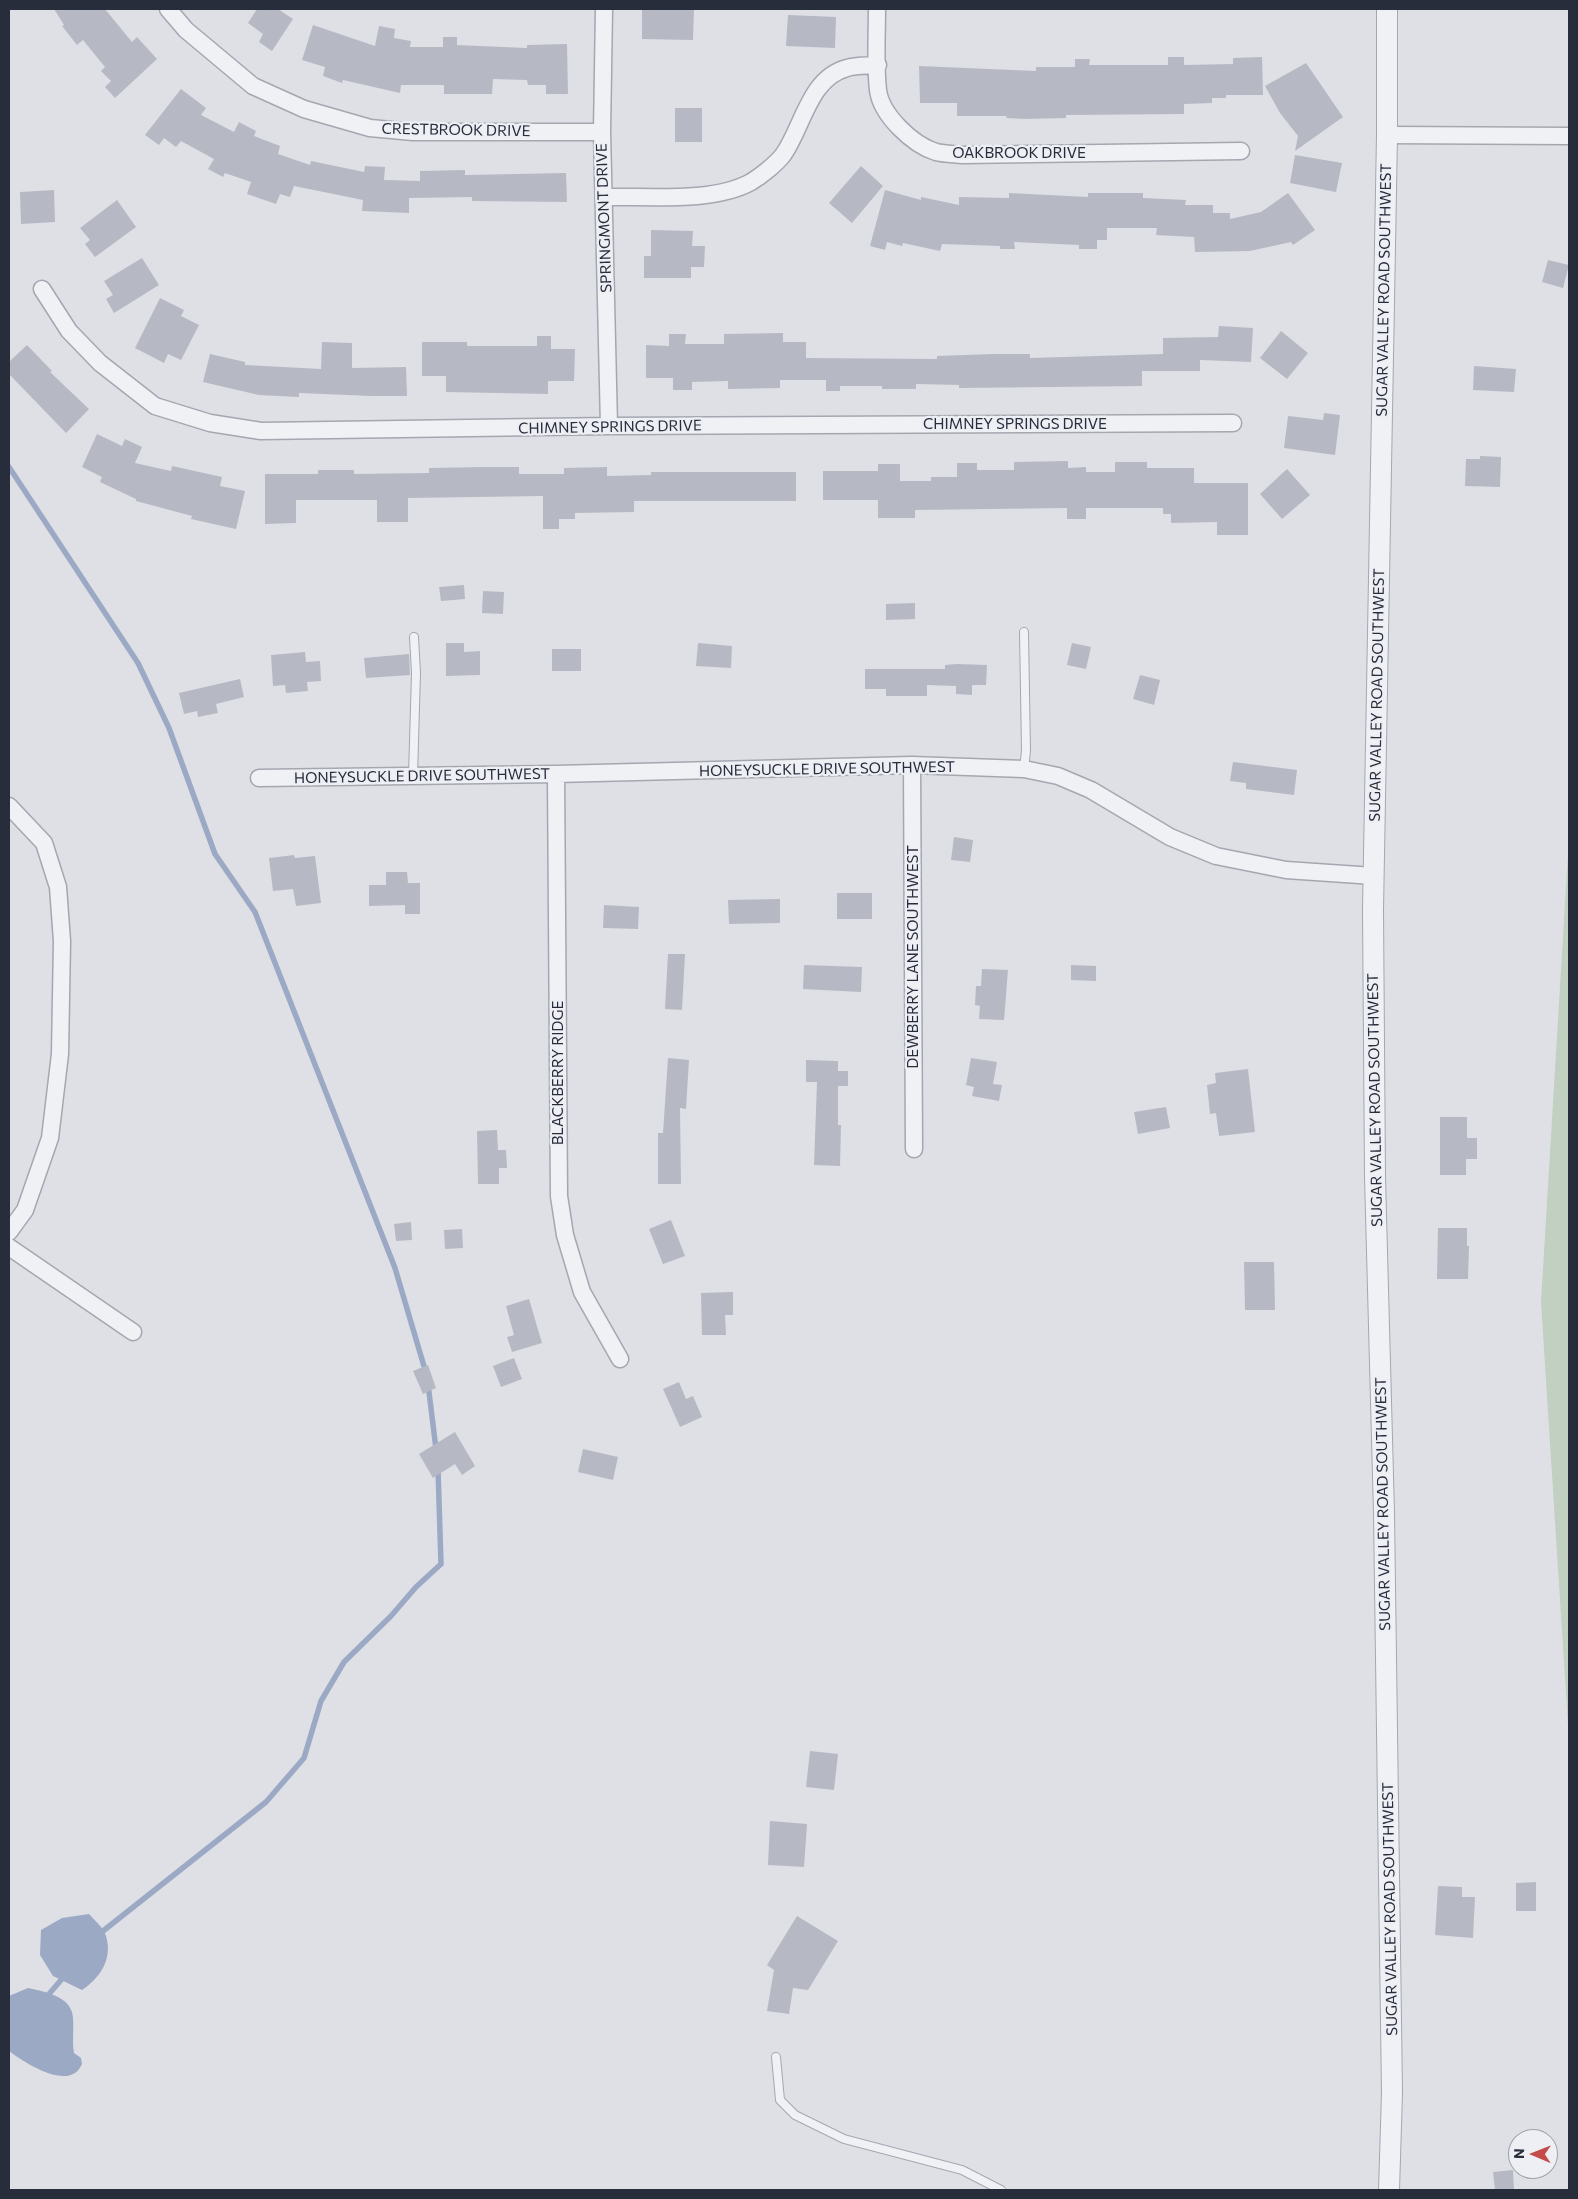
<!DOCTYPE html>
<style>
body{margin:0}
#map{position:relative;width:1578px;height:2199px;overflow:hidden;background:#dee0e6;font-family:Commissioner,sans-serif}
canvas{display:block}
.frame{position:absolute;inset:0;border:10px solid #282d3c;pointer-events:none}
.north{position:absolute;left:1508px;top:2129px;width:50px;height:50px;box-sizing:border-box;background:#edeff4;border:1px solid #9ea1aa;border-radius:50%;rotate:271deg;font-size:14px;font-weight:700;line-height:20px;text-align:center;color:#282d3c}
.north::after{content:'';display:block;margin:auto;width:18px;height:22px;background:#c34c4b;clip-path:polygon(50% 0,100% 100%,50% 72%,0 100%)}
</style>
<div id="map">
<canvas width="1578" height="2199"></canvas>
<div class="frame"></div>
<div class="north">N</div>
</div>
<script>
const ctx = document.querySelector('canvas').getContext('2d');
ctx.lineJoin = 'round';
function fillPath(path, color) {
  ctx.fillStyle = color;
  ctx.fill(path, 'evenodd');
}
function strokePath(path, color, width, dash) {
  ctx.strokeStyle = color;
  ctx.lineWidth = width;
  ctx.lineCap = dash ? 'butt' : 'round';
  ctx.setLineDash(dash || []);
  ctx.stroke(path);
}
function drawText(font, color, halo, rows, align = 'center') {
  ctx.font = font + ' Commissioner,sans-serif';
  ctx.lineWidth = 4.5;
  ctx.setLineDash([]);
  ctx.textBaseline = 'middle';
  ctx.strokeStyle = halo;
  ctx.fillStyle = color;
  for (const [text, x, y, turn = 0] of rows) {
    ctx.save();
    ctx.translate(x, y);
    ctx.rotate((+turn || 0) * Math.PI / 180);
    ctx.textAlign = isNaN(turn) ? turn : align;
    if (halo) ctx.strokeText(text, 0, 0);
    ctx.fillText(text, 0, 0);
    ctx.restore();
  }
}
fillPath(new Path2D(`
 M1569,837V1741L1541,1302Z`), '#c1d0c0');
fillPath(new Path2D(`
 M89,1914C94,1920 104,1928 106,1936C113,1959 100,1978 82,1990L53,1976L40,1955L41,1930L62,1918Z
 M28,1988C45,1992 72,1996 73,2018C74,2030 72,2041 74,2053L81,2058L82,2064C70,2093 24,2062 9,2051V1996Z`), '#9ba9c4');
strokePath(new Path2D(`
 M9,467L138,663L169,728L215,854L255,912L395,1268L426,1373
 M428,1384L436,1449
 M103,1931L266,1802L304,1758L321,1701L344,1662L391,1616L416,1587L441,1564L438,1469
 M49,1994L61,1980`), '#9ba9c4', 5.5);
fillPath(new Path2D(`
 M54,9H105L132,42L137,37L157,59L115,98L105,87L111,81L101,71L105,67L83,40L77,45L62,26L64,25Z
 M257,9H278L293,19L272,51L259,42L263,34L248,23Z
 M642,9H694L693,40L642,39Z
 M788,15L836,17L835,48L786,46Z
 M313,25L375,46L379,26L395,29L394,38L411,41L410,47H443V37H457V45L527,48V45L567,44L568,94H546V85H528L527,80L493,79L492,94H444V85H401L400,93L343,80L342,83L323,76L325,67L302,60Z
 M1168,57H1184V65L1233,64V58L1262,57L1263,95H1226V98H1212V103L1184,104V114L1066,115V118L1025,119L1006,118L1007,116H957V103H920L919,66L1036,71V67H1075V59H1090L1089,65H1168Z
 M1306,63L1343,117L1295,151L1298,136L1280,113L1265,86Z
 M181,89L206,108L201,115L234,132L239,122L256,131L254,136L280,146L278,154L310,165L311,161L364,172L365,166L385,167L384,180L420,181V171L465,170V175L566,173L567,202L472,201V197L409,198V213L362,211L363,200L294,186L290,197L280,194L276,204L247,194L251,182L225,173L223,177L208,169L214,159L181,141L176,147L164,138L159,145L145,135Z
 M675,108H702V142H675Z
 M1295,155L1342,163L1336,192L1290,183Z
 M861,166L883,186L852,223L829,203Z
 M54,190L55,222L21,224L20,192Z
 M885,190L921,200V197L959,205V197L1009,198V193L1088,197V193H1143V198L1186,200L1185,205H1213V213H1230V219L1261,212L1288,193L1315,230L1293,245L1291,242L1250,251L1195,252L1194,237L1156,235L1157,228H1107V240H1097V249H1079V245L1014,242L1015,249H1000V246L942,244L940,251L903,243L902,246L887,242L885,250L870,246Z
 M117,200L136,227L95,257L85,244L90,240L80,228Z
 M651,230L693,231L692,246H705L704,267H691V278H644V256H651Z
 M142,258L159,285L114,313L106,299L113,295L104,281Z
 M1548,260L1569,265L1563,288L1542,282Z
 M160,298L184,310L181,316L199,325L181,360L168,354L164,363L135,348Z
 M1219,326L1253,328L1251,362L1200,360V371H1142V386L959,388V385L916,384V389H882V386H840V391H826V380H780V388L728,389V381L692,382V390H673V378H646V345L669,346V334H686L685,344H724V334L783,333V342H806V358L937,359V356L993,354H1030V358L1163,354V338L1218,337Z
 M1281,331L1308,353L1287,379L1260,358Z
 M537,336H551V349H575L574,381H548V394L446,392V376H422V342H467V346H537Z
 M322,342L352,343V368L406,367L407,396H372L299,393V397L259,395L203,382L210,354L245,362V365L321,369Z
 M27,345L52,371L50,372L89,409L66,433L9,374V362Z
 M1474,366L1516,369L1514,392L1473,390Z
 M1324,413L1340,415L1335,455L1284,448L1288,416L1323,420Z
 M97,434L122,446L125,439L142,447L135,463L171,471L172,466L222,477L220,486L245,491L236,529L191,519L192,516L136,501V499L100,482L102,477L82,467Z
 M1480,456L1501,457L1500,487L1465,486L1466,459H1480Z
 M1068,461V468L1086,467V472H1115V462H1147V468H1194V483H1248V535H1217V522L1171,523V514H1163V508H1086V519H1067V508L915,510V518H878V500H823V471H878V464H900V481H931V477H957V463H977V470H1014V462Z
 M483,467H519V474H564V468L607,467V476L651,475V472H796V501H634V512L575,513V519H559V529H543V496L408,498V522H377V500H296V523L265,524V474H318V470H354V474L429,473V468Z
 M1287,469L1310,495L1282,519L1260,494Z
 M464,585L465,599L441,601L439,587Z
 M483,591L504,592L503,614L482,613Z
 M915,603V619L886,620V604Z
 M446,643H464V652L480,651V675L446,676Z
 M698,643L732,646L731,668L696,666Z
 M1072,643L1091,647L1086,669L1067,665Z
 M552,649H581V671H552Z
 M305,652L306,662L320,661L321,681L307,682L308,691L286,693L285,685L273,686L271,655Z
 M409,654L410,675L366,678L364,658Z
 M957,664L987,665L986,685H972V695L956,694V686L927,685V696H886V689H865V669H945V665Z
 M1140,675L1160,680L1154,705L1133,699Z
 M240,679L244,697L216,704L218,713L198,717L197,711L184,714L179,693Z
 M1233,762L1297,770L1294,795L1246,789V783L1230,781Z
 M954,837L973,840L970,862L951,860Z
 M294,855L295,858L315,856L321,903L296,906L293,889L273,891L269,858Z
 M386,872H407L408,883H420V914H405V905L369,906V885H386Z
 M837,893H872V919H837Z
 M780,899V923L729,924L728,900Z
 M604,905L639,907L638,929L603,928Z
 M668,954H685L682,1010L665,1009Z
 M804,965L862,967L861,992L803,989Z
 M1071,965L1096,966V981L1071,980Z
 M982,969L1008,970L1004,1020L979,1019L980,1006L975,1005L976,986H981Z
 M668,1058L689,1060L686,1109L680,1108L681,1184H658V1133H663Z
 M971,1058L997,1062L993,1084L1002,1085L999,1101L972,1096L974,1087L966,1085Z
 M806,1060L838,1061V1071H848V1086H838V1125H841L840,1166L814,1165L817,1082H806Z
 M1248,1069L1255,1132L1219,1136L1216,1113L1210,1114L1207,1085L1216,1083L1215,1073Z
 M1166,1107L1170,1128L1138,1134L1134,1112Z
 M1440,1117H1467V1138H1477V1159H1466V1175H1440Z
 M497,1130L498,1150H506L507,1168H499V1184H478L477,1131Z
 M671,1220L685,1256L663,1264L649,1229Z
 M411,1222L412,1240L396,1241L394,1224Z
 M1438,1228H1467V1246H1469L1468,1279H1437Z
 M462,1229L463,1248L445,1249L444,1230Z
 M1244,1262H1274L1275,1310H1245Z
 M733,1292V1315H725L726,1335H702L701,1293Z
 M529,1299L542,1343L512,1352L507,1337L514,1335L506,1306Z
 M514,1358L522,1379L501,1387L493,1366Z
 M428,1365L436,1388L423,1394L413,1371Z
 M679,1382L686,1399L693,1396L702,1417L680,1427L663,1389Z
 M455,1432L475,1466L462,1475L455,1464L433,1478L419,1454Z
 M583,1449L618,1457L613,1480L578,1472Z
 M810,1751L838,1754L834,1790L806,1787Z
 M770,1821L807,1824L804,1867L768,1865Z
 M1536,1882V1911H1516V1883Z
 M1438,1886L1462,1887V1897H1475L1473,1938L1435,1935Z
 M797,1916L838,1941L808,1990L793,1988L789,2014L767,2011L774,1970L767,1965Z
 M1513,2170L1514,2190H1495L1493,2172Z`), '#b6b9c3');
const service = new Path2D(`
 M1024,769L1026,751L1024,632
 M413,776L416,673L414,637
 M776,2057L780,2100L795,2115L844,2139L962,2170L1001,2190`);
const minor = new Path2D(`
 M168,9L186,30L253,86L304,109L370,128L413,132H602
 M604,9L602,132L609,426
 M877,9C877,35 875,63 878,90C881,115 913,145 936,152C944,154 954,154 963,155L1241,151
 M1387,135L1569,136
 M604,197C648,196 713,203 751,182C761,176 776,164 783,155C803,127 809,78 847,68C857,65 868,66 878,65
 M42,289L69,331L100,363L155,406L210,423L261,431L609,426L1233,423
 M912,765L914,1149
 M556,774L559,1196L565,1235L582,1292L620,1359
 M259,778L556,774L912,765L1024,769L1058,776L1091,790L1170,837L1216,856L1286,870L1374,876
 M9,806L44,843L58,887L62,941L60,1054L50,1138L25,1210L9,1232
 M9,1247L133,1332`);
const tertiary = new Path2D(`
 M1387,9V135L1373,910L1375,1177L1384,1513L1392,2093L1389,2190`);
strokePath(service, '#a4a7b0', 10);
strokePath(minor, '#a4a7b0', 19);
strokePath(tertiary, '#a4a7b0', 22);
strokePath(service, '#f0f1f5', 8);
strokePath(minor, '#f0f1f5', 16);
strokePath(tertiary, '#f0f1f5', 20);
drawText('15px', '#282d3c', '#edeff4', [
 ["CRESTBROOK DRIVE",456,130,1],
 ["OAKBROOK DRIVE",1019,153],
 ["SPRINGMONT DRIVE",604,218,-92],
 ["SUGAR VALLEY ROAD SOUTHWEST",1384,290,-89],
 ["CHIMNEY SPRINGS DRIVE",1015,424],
 ["CHIMNEY SPRINGS DRIVE",610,427,-1],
 ["SUGAR VALLEY ROAD SOUTHWEST",1377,695,-89],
 ["HONEYSUCKLE DRIVE SOUTHWEST",827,769,-1],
 ["HONEYSUCKLE DRIVE SOUTHWEST",422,776,-1],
 ["DEWBERRY LANE SOUTHWEST",913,957,-90],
 ["BLACKBERRY RIDGE",558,1073,-90],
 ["SUGAR VALLEY ROAD SOUTHWEST",1375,1100,-91],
 ["SUGAR VALLEY ROAD SOUTHWEST",1383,1504,-91],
 ["SUGAR VALLEY ROAD SOUTHWEST",1390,1909,-91]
]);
</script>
